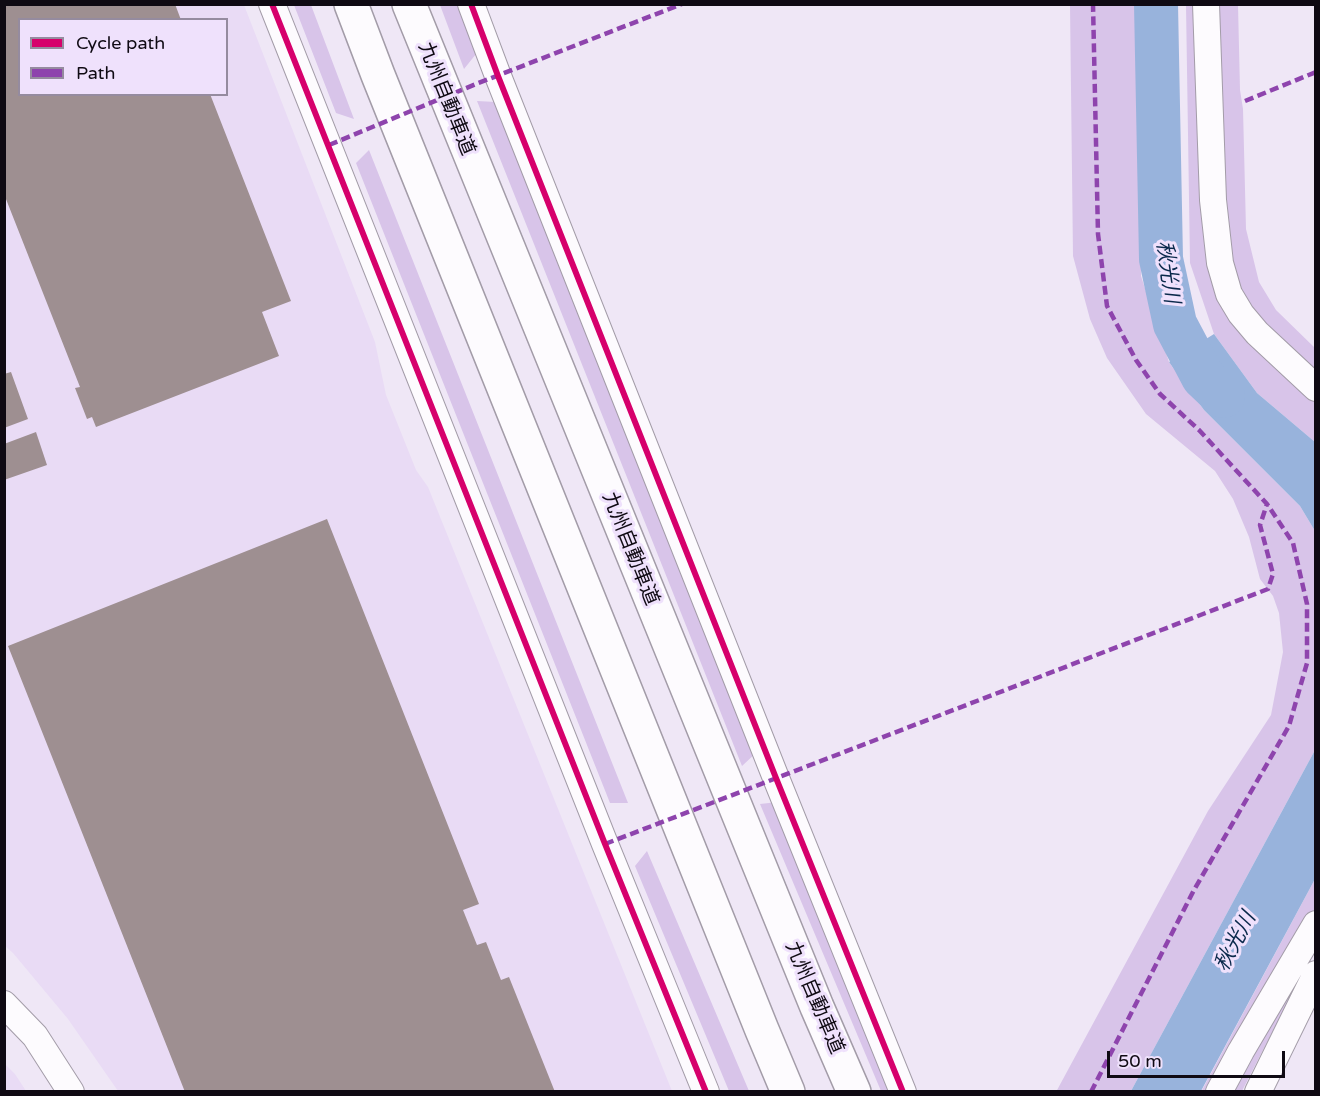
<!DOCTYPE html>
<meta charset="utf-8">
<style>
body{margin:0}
#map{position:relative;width:1320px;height:1096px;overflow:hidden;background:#efe7f6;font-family:"Varela Round",sans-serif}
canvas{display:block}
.frame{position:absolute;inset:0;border:6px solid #0f0a13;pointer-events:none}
.legend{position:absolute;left:18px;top:18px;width:210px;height:78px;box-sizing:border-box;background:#efe1fc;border:2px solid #958b9f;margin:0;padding:8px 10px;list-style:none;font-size:18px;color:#0f0a13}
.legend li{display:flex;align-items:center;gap:12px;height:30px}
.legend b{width:30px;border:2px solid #958b9f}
.scale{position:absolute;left:1107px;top:1051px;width:178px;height:27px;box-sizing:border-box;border:3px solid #0f0a13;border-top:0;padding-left:8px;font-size:18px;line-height:21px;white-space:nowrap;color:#0f0a13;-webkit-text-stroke:4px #efe1fc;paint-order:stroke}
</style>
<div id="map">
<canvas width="1320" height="1096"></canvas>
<div class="frame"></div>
<ul class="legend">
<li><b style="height:8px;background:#d6006c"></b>Cycle path</li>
<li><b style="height:8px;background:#8e44ad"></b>Path</li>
</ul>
<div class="scale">50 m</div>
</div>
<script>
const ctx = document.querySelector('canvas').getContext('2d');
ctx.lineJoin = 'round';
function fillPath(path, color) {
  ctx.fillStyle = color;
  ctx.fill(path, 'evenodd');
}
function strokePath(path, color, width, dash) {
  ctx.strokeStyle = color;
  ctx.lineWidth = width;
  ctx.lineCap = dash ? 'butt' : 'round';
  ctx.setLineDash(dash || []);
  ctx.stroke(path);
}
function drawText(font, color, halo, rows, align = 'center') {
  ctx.font = font + ' "Varela Round","Noto Sans JP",sans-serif';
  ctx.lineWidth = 6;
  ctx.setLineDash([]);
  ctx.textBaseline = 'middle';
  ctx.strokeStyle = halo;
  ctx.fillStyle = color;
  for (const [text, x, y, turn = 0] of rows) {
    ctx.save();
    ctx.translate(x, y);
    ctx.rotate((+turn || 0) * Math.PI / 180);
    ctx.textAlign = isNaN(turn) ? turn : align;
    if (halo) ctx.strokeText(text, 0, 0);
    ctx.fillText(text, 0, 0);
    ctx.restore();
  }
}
fillPath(new Path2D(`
 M4,5H244L375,342L386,395L416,470L428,487L672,1091H118L68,1019L13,953L5,946ZM20,20H226V94H20Z
 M4,1063L15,1074L26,1091H5Z`), '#e9dbf5');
fillPath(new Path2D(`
 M294,5H311L354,119L336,113Z
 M440,5H458L476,54L464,69Z
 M1070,5H1138L1141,276L1169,362L1204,410L1300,506L1315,531V750L1131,1091L1056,1092L1208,811L1271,715L1283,652L1279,613L1273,596L1260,579L1249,537L1233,499L1215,471L1146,414L1107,358L1090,319L1073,256Z
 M1186,5H1238L1240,90L1243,109L1246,229L1259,282L1276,310L1315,348V442L1257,393L1214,334L1190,263Z
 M477,101L496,102L758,751L742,766Z
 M369,150L628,803H610L356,163Z
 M778,802L897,1091H881L760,804Z
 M647,851L749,1091H729L635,866Z
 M1315,879V948L1242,1091L1201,1092Z`), '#d8c4e9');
fillPath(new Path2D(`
 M1214,334L1257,393L1315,442V531L1300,506L1204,410L1169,362Z
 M1315,750V879L1201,1091H1131Z`), '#98b3dc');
strokePath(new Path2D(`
 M1156,4L1161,259L1175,324L1203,377L1223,396`), '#98b3dc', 44);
fillPath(new Path2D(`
 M4,4H175L181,20H20V94H210L291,301L262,312L279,356L96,427L92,417L87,419L75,388L80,387L4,194Z
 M11,372L28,419L4,428V374Z
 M36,432L47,465L4,480V444Z
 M327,519L479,904L463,910L477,945L486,942L501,980L509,977L555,1092H185L8,646Z`), '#9e8f91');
const minor = new Path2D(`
 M272,4L605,844L706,1092
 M471,4L498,76L776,778L903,1092
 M1206,4L1213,200L1220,263L1229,294L1241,314L1257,333L1316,388
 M4,1004L35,1036L71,1092
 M1219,1092L1241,1051L1316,924
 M1258,1092L1316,974`);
const highway = new Path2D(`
 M351,4L378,75L762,1030L788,1092
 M409,4L817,1007L854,1092`);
strokePath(minor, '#a39ca8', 28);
strokePath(highway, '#a39ca8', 36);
strokePath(minor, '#fdfbfe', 26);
strokePath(highway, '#fdfbfe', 33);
strokePath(new Path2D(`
 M1245,101L1316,72
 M329,145L476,84L682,4
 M605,844L1268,589L1273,574L1260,525L1267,504
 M1091,1092L1194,890L1289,726L1307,663V604L1293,543L1267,504L1199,430L1160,394L1136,360L1107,306L1098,234L1093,4`), '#8e44ad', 4.5, [9, 4.5]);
strokePath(new Path2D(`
 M272,4L605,844L706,1092
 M471,4L498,76L776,778L903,1092`), '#d6006c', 6);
drawText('20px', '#0f0a13', '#efe1fc', [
 ["九州自動車道",446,99,68],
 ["九州自動車道",630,549,68],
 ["九州自動車道",814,998,67]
]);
drawText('italic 21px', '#0a294b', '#efe1fc', [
 ["秋光川",1167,272,82],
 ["秋光川",1236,942,-62]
]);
</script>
